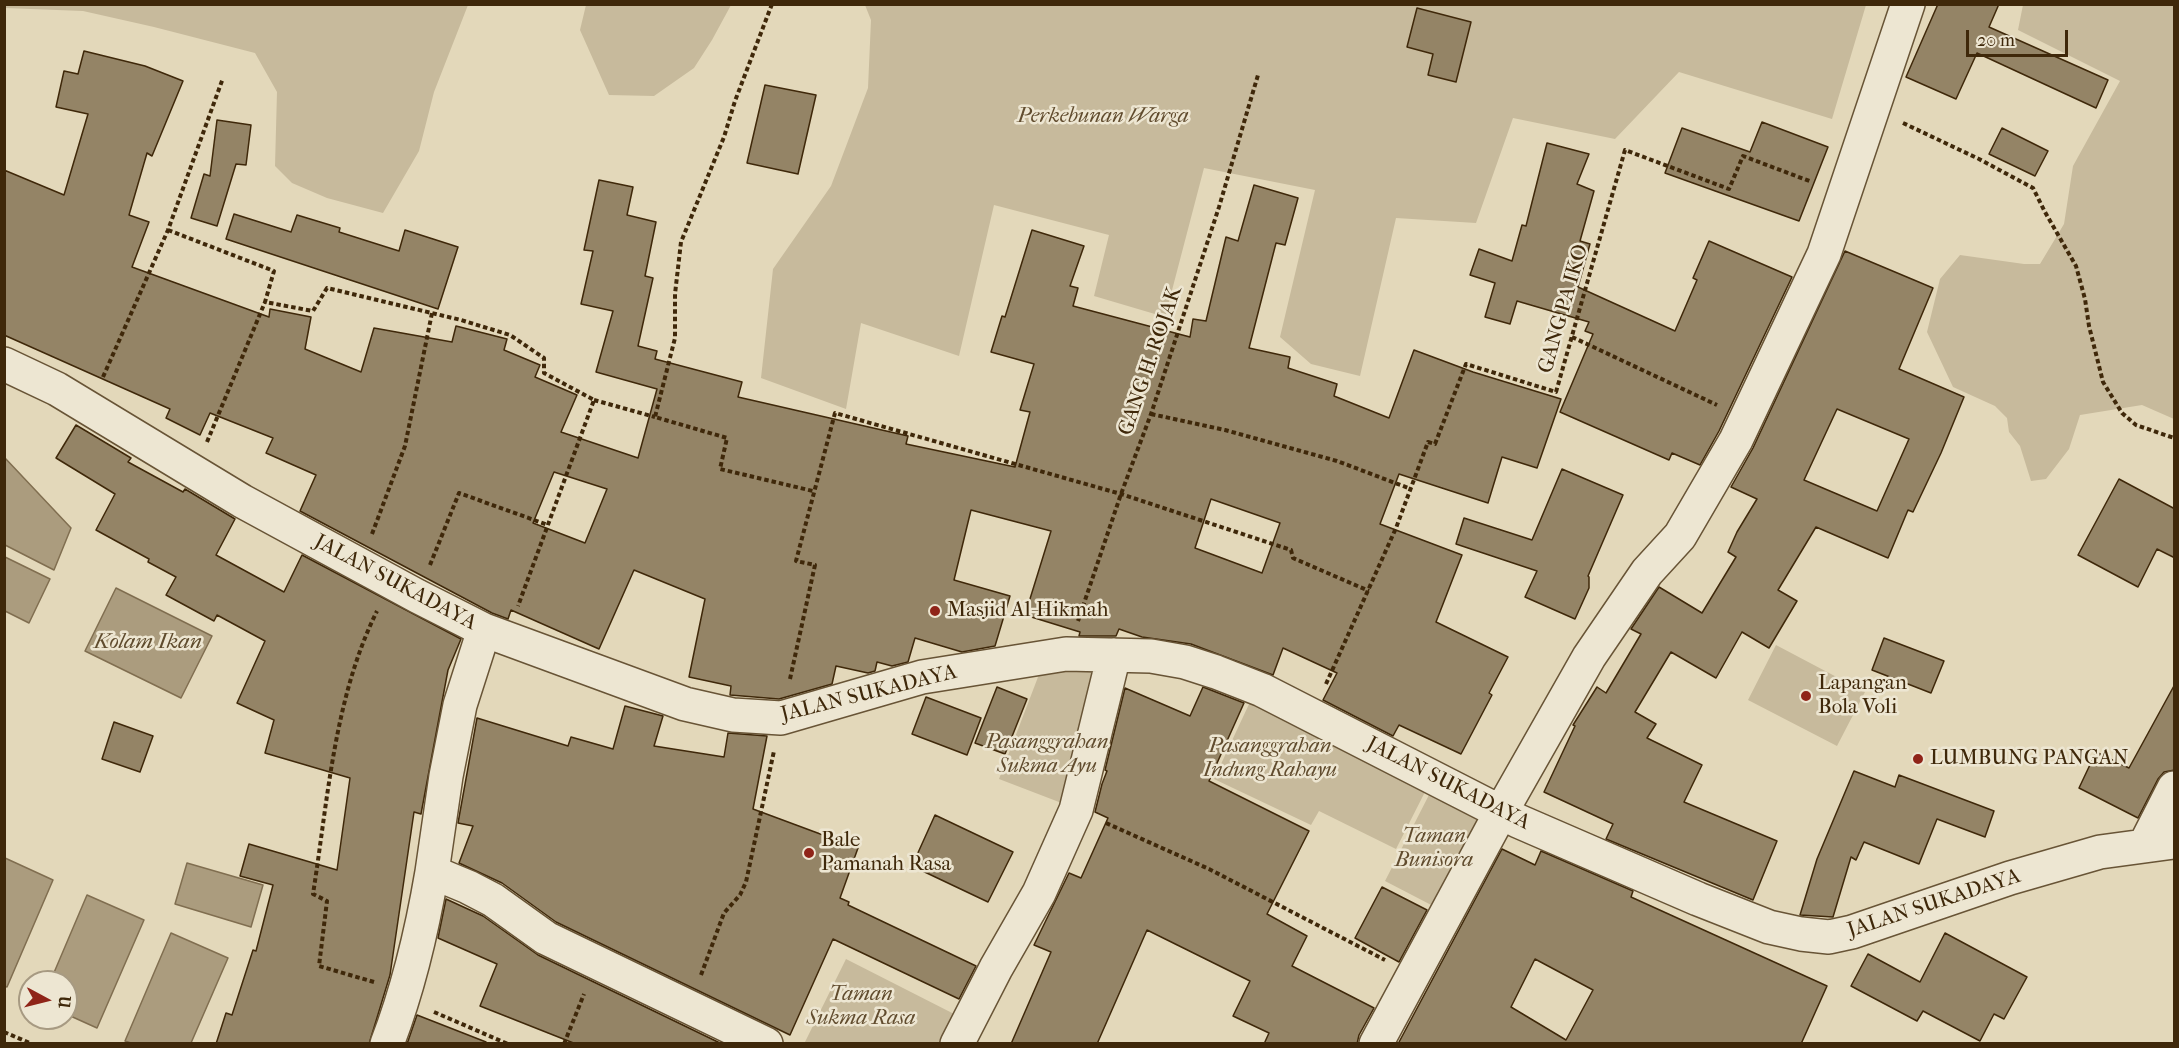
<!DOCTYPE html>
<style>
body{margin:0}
#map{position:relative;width:2179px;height:1048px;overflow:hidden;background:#e3d8ba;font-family:"IM FELL French Canon",serif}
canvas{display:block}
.frame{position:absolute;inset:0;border:6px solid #3f280a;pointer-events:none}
.north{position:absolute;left:18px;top:970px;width:60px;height:60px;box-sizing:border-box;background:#ede6d2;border:2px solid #a79a82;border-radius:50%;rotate:97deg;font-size:16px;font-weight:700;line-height:24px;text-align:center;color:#3f280a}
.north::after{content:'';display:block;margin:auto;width:21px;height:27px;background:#8f2418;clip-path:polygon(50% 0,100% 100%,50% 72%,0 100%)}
.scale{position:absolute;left:1966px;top:30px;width:102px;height:27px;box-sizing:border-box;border:3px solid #3f280a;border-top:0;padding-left:8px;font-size:18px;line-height:21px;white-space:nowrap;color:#3f280a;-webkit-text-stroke:4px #ede6d2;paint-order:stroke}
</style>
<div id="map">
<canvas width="2179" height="1048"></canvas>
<div class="frame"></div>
<div class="north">U</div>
<div class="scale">20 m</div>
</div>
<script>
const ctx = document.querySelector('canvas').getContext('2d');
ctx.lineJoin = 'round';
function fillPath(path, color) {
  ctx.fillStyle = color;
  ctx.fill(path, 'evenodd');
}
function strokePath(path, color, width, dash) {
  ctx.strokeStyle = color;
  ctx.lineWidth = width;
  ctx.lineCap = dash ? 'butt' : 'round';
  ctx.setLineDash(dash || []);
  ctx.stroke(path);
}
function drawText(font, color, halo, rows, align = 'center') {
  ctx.font = font + ' "IM FELL French Canon",serif';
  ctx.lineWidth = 5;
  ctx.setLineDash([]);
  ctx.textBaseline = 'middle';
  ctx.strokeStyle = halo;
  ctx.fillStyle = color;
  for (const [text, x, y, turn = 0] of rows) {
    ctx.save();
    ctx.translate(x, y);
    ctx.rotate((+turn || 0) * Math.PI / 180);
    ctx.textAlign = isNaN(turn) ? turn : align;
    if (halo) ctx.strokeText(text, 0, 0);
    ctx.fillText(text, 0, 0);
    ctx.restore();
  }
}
fillPath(new Path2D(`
 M4,5L5,4L468,5L434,92L419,151L383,213L327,198L292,183L275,166L277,92L255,53L154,27L83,11L5,8Z
 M586,5L587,4L731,5L712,40L694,68L654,96L609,95L580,30Z
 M865,5H1866L1832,119L1679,72L1615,139L1513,118L1476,223L1396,218L1360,376L1311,364L1280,337L1315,190L1204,168L1165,317L1094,296L1109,235L994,205L959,356L861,323L846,409L761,378L773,269L831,186L868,88L871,20Z
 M2023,5H2174V419L2142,405L2080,415L2069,449L2046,479L2031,481L2020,446L2009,432L2007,418L1995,406L1953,387L1927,332L1940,279L1960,255L2024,264H2040L2064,224L2073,166L2120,81L2018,30Z
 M1776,645L1865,692L1837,746L1748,700Z
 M1107,660L1072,807L999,779L1043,664Z
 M1250,702L1427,788L1396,849L1319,811L1311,825L1214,779Z
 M1431,791L1484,817L1437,908L1385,881Z
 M846,959L960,1017L947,1043L804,1044Z`), '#c7ba9c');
const water = new Path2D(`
 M5,458L71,528L54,570L5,545Z
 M5,557L50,579L29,623L5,611Z
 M116,588L212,636L181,698L85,651Z
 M5,858L53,880L7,987L4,986Z
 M187,863L263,885L251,927L175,904Z
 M87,895L144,920L97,1028L66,1014V982H50Z
 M171,933L228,958L191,1043H131L125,1041Z`);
fillPath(water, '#ab9c7e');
strokePath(water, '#806e50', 1.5);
const building = new Path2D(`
 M1938,4H1999L1989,27L2108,80L2096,108L1977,53L1956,99L1906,77Z
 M1417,8L1471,22L1456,82L1428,75L1433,54L1407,47Z
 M84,51L145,66L183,81L152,156L147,153L129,215L149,222L132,267L269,317L270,309L311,317L305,349L361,372L374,328L452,342L456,326L507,339L504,350L540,365L535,377L577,395L561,432L638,458L657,389L596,372L613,311L581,304L593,251L584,250L599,180L633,187L627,215L656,222L645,276L653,278L638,346L657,351L655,359L742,382L738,397L908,436L906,444L1015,467L1030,412L1020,410L1034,364L991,352L1002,316L1005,317L1032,230L1084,246L1070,286L1078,288L1073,306L1190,337L1193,319L1206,321L1226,237L1238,241L1254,185L1298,198L1285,245L1276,243L1249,348L1290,357L1288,368L1337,384L1334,396L1389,418L1414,350L1473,372L1561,399L1537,468L1502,457L1488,503L1399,474L1380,524L1462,555L1436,622L1508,657L1489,693L1492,695L1461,754L1399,725L1393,736L1323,700L1337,673L1283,648L1273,675L1191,644L1142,637L1119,629L1116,636H1079L1080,632L1025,615L1051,531L971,510L954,580L1010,596L995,646L962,652L915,638L908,662L892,666L877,662L875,671L868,673L836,666L832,684L779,699L730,695L731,686L689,677L705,599L634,570L599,649L511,610L508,619L492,613L300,511L316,475L266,453L273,438L210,413L200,435L166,418L170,409L4,335V170L64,195L88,114L56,107L64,71L78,74ZM554,472L607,489L585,543L533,523ZM1211,499L1280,523L1262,573L1195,548Z
 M765,85L816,95L798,174L747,163Z
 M217,120L251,125L246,165L236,164L217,226L191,218L204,174L210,176Z
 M1762,122L1828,147L1799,221L1665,173L1682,128L1750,152Z
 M2002,128L2048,151L2035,176L1989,154Z
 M1547,143L1589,154L1577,184L1594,191L1580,241L1590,244L1578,287L1675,331L1697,280L1693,278L1709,241L1792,277L1719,431L1700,465L1672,453L1669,460L1560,412L1593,334L1585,331L1589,322L1517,301L1510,324L1485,317L1495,283L1470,275L1479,249L1512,261L1522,225L1526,226Z
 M234,214L291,232L297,215L340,228L339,232L399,251L405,230L458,247L438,309L226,239Z
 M1845,251L1933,288L1899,369L1964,397L1941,453L1913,512L1908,510L1888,558L1816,527L1778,590L1797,601L1769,648L1742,632L1716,678L1671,652L1635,712L1656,724L1647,738L1702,765L1684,802L1777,841L1753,900L1606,839L1613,824L1544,792L1575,726L1573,725L1597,687L1606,693L1641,634L1631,629L1659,587L1702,613L1736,557L1728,552L1737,532L1757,499L1731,487L1753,448ZM1837,409L1909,439L1877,511L1804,480Z
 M76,425L131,458L128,462L183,492L185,489L235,519L216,555L284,592L302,555L461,639L448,670L421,814L414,812L390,975L369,1044H216L226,1013L232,1015L253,950L256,951L273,885L240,876L249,844L337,870L350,778L265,753L274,720L237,703L265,641L217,615L214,621L166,595L176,577L148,562L149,559L96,530L115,494L56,458Z
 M1562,469L1623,495L1588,576L1589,577V588L1575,619L1525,597L1537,571L1456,544L1464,518L1532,540Z
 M2119,479L2175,509V558L2157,549L2138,587L2078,555Z
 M1884,638L1944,661L1931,693L1872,670Z
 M2175,684V770L2164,772L2158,779L2138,818L2079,788L2096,752L2129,768Z
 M997,687L1027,699L1005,754L975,743Z
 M1203,687L1244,703L1209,781L1309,831L1267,914L1307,936L1292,966L1374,1008L1359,1035L1357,1044H1264L1269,1033L1233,1016L1250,981L1147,930L1097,1044H1011L1051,952L1034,945L1069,873L1081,878L1108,818L1095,812L1102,784L1107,771L1105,770L1125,688L1190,716Z
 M926,697L981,718L967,755L912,734Z
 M625,706L663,716L654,746L724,757L728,733L767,736L753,809L858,848L840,898L849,902L848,905L976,966L959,999L833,939L790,1035L556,922L502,883L459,863L473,826L458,823L477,718L568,746L571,737L613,749Z
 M114,722L153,736L140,772L102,759Z
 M1854,771L1895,787L1899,775L1994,811L1985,837L1937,819L1919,864L1864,842L1856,860L1851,857L1833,917L1800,915L1817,859Z
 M935,815L1013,852L988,902L912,866Z
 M1502,849L1535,865L1541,851L1633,891L1631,897L1827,986L1801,1044H1398ZM1535,959L1593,990L1566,1040L1511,1007Z
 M1382,887L1427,910L1399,962L1355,938Z
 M446,899L483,916L538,955L722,1044H576L480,1006L497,964L438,938Z
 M1945,933L2027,977L2004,1019L1994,1014L1980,1041L1923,1011L1917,1021L1851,986L1868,954L1920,982Z
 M417,1015L486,1042V1044H407Z`);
fillPath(building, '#948466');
strokePath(building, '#3f280a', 1.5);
const minor = new Path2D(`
 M4,364L57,389L242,501L417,596L484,630L685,704L733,715L781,718L922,677L1066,654L1151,656L1185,662L1216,672L1262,690L1518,821L1698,899L1769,927L1801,934L1829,937L1852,932L2010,878L2100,852L2174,842
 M2145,845L2174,788
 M432,872L446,776L460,705L484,630
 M387,1044C409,987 422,931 432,872L468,887L493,900L546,938L766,1044
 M957,1044L996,968L1039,893L1076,810L1114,655
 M1376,1044L1501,812L1589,657L1647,572L1680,536L1736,440L1824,254L1908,4`);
strokePath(minor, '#685436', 36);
strokePath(new Path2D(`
 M772,4L735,101L724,137L681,242L675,294V338L655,417L727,438L720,469L813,491
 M1903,123L1979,159L2033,188L2045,212L2076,266L2085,299L2089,326L2103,382L2122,413L2136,425L2174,438
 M168,230L274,271L265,302L313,311L327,288L461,320L510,335L544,358V373L594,400L518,606
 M1572,337L1717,405
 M103,377L168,230L223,78
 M594,400L655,417
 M1151,414L1225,430L1337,461L1411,489
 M207,442L265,302
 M372,534L405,446L432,313
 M430,565L459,493L548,525
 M1078,621L1121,494L1151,414L1219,207L1258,75
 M790,679L815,565L796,561L835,413L1121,494L1291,550L1293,558L1369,591
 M1326,684L1396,528L1428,442L1435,444L1466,364L1556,392L1625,150L1729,189L1743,156L1812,182
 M1106,823L1209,869L1385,960
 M701,975L724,913L740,895L746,882L774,751
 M374,982L319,966L327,901L313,894C328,799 334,698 377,611
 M434,1012L508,1044
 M4,1032L32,1044
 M564,1044L584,994`), '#3f280a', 4, [4.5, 3]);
strokePath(minor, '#ede6d2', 33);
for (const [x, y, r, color] of [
 [935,611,6,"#8f2418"],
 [1806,696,6,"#8f2418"],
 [1918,759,6,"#8f2418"],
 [809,853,6,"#8f2418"]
]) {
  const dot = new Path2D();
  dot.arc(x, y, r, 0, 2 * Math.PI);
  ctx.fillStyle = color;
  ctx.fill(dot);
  strokePath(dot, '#ede6d2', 2);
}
drawText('italic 21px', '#614c2e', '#ede6d2', [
 ["Perkebunan Warga",1103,117],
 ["Pasanggrahan",1047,743],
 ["Sukma Ayu",1047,767],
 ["Pasanggrahan",1270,747],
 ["Indung Rahayu",1270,771],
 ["Taman",1434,837],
 ["Bunisora",1434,861],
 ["Taman",861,995],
 ["Sukma Rasa",861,1019]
]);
drawText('21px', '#3f280a', '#ede6d2', [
 ["GANG PA IKO",1564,309,-74],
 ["GANG H. ROJAK",1151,361,-71],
 ["JALAN SUKADAYA",395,583,28],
 ["JALAN SUKADAYA",869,694,-14],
 ["JALAN SUKADAYA",1448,784,27],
 ["JALAN SUKADAYA",1934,904,-18]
]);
drawText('21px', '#3f280a', '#ede6d2', [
 ["Masjid Al-Hikmah",947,611],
 ["Lapangan",1818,684],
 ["Bola Voli",1818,708],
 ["LUMBUNG PANGAN",1930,759],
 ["Bale",821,841],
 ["Pamanah Rasa",821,865]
], 'left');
drawText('italic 22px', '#5f4b2d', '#ede6d2', [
 ["Kolam Ikan",148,643]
]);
</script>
